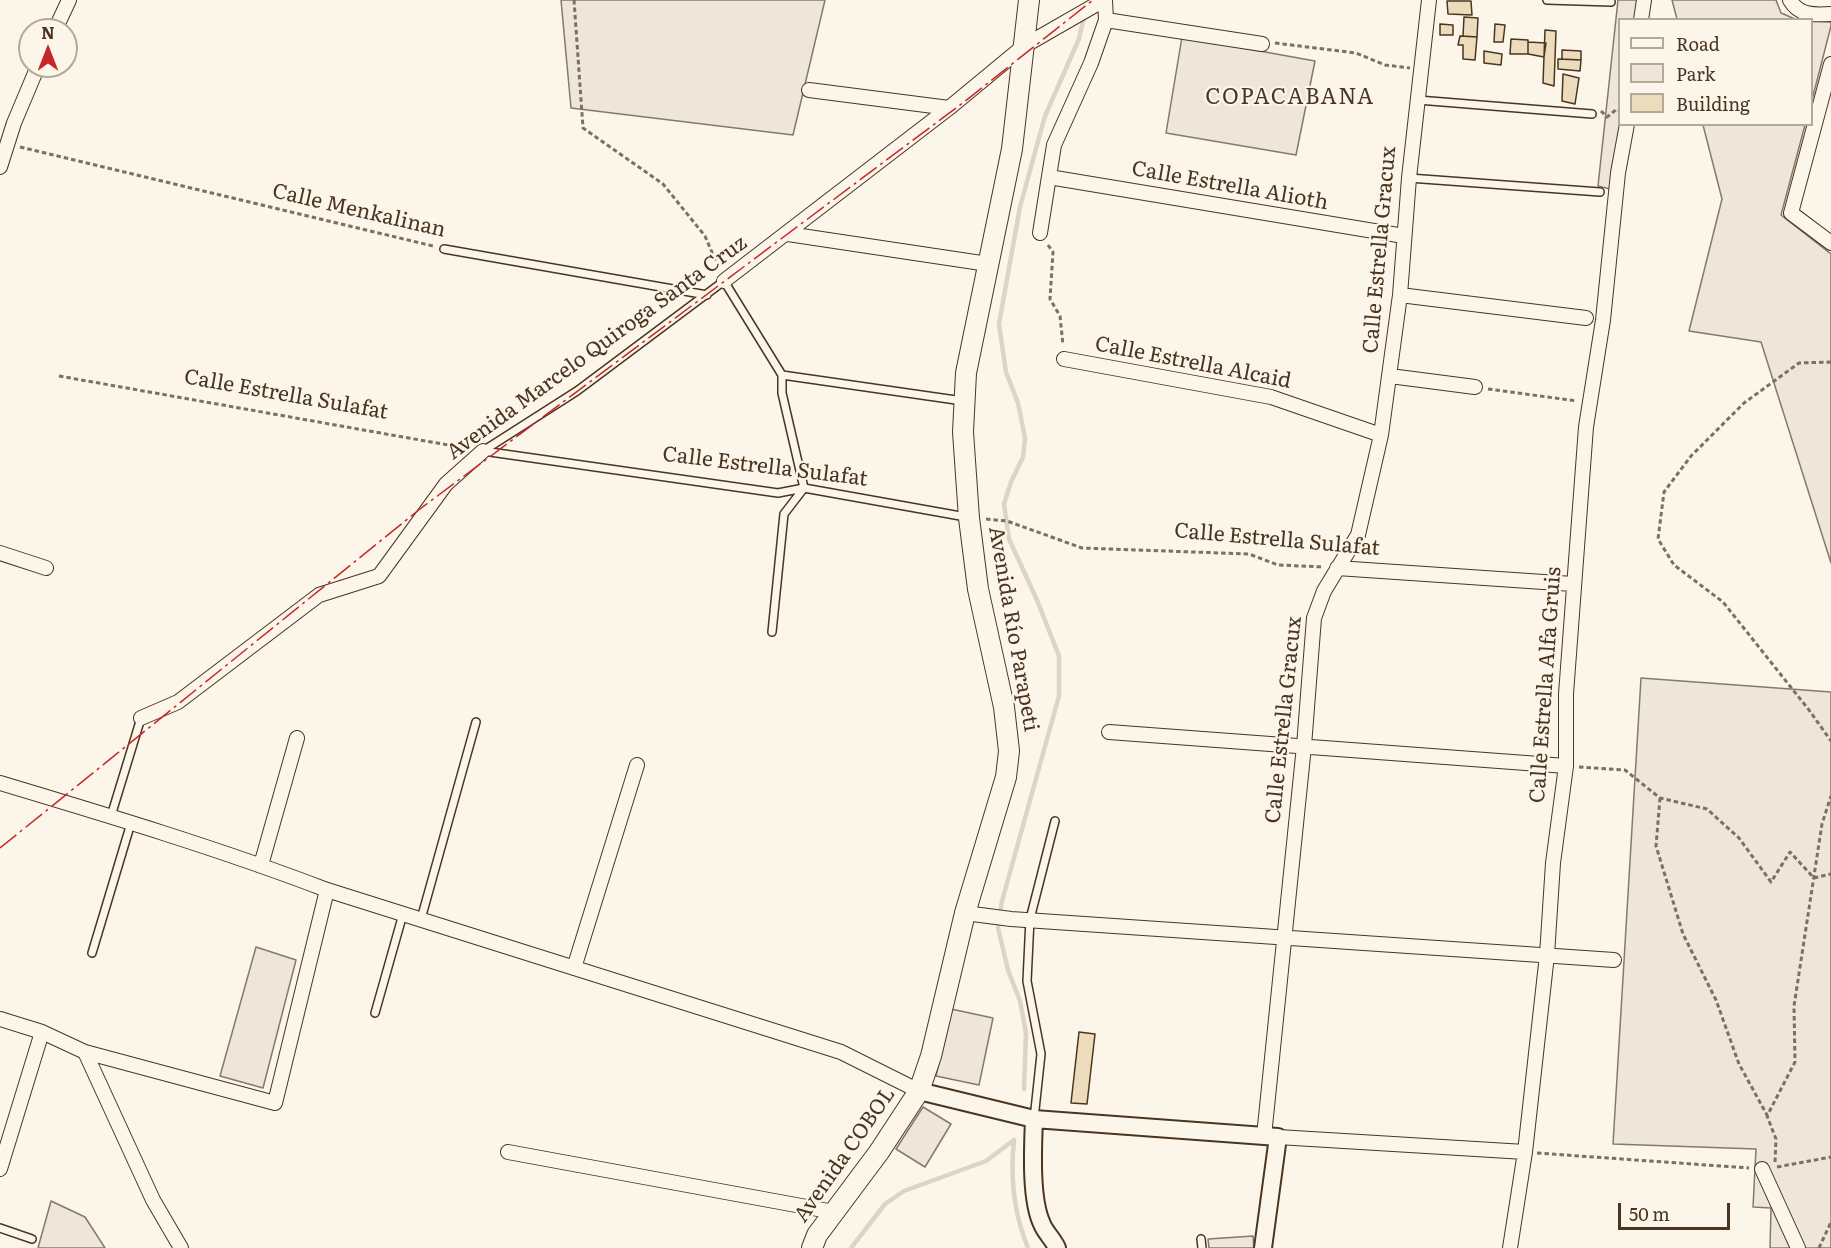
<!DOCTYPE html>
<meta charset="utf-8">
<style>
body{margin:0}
#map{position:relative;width:1831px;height:1248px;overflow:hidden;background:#fbf6e9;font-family:Literata,serif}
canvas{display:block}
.legend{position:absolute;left:1618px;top:18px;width:195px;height:108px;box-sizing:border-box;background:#fbf6e9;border:2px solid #b4a999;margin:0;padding:8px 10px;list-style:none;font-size:18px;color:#4a3520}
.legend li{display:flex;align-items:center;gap:12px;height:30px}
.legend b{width:30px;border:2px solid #b4a999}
.north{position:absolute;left:18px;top:18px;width:60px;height:60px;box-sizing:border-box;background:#fbf6e9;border:2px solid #b4a999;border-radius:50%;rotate:0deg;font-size:16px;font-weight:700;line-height:24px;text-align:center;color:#4a3520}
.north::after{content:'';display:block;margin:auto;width:21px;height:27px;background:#c62828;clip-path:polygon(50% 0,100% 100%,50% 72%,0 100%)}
.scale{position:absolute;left:1618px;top:1203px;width:112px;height:27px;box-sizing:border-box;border:3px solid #4a3520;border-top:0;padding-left:8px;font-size:18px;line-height:21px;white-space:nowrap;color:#4a3520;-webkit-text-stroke:4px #fbf6e9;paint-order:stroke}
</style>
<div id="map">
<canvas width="1831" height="1248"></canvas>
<ul class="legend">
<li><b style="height:8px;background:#fbf6e9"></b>Road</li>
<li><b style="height:16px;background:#ede6d9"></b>Park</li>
<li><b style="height:16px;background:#ecdcbc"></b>Building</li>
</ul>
<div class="north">N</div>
<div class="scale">50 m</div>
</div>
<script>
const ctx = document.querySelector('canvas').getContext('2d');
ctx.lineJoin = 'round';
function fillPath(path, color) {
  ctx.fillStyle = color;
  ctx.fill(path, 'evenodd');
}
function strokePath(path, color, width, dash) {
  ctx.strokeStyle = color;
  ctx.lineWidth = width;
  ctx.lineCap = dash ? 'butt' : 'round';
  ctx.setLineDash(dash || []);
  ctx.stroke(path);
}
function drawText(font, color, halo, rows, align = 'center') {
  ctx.font = font + ' Literata,serif';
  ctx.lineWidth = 4.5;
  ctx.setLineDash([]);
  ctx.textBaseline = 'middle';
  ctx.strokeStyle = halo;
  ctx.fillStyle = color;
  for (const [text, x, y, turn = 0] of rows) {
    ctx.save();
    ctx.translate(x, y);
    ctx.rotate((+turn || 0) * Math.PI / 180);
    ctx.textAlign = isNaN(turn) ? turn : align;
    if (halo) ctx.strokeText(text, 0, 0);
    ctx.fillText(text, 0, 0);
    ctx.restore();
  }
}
const green = new Path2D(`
 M561,0H825L793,135L571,108Z
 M1618,0H1638L1636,19L1620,20V124L1622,125L1614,190L1598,186Z
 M1672,0H1776L1781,13L1795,19H1677Z
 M1812,21L1831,22V26L1812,100Z
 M1182,37L1315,61L1296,155L1166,133Z
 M1703,125H1805L1781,215L1831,254V563L1761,342L1689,331L1722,199Z
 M1641,678L1831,692V1248H1770L1771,1208L1753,1207L1756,1149L1613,1144Z
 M256,947L296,960L263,1088L220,1076Z
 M951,1009L993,1018L979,1085L936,1076Z
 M923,1107L951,1124L925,1167L896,1149Z
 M51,1201L85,1217L105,1248H38Z
 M1253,1236L1254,1248H1209L1208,1239Z`);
fillPath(green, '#ede6d9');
strokePath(green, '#887966', 1.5);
strokePath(new Path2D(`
 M1024,1089L1026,1033L1020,1001L1008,970L998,928L1002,901L1059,696V656L1037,600L1009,539L1004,504L1011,482L1023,457L1025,438L1018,403L1006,372L999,324L1020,207L1045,116L1079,39L1084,16
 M1014,1140C1010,1177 1014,1214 1028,1248
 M851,1248L885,1204L904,1191L986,1161L1014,1140`), '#dcd4c6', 4.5);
const building = new Path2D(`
 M1447,1H1471L1472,15L1448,14Z
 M1464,17L1478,18L1477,37L1463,36Z
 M1440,24L1453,25V35H1440Z
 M1495,24L1505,25L1503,42H1494Z
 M1545,30L1556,31L1554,86L1543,83Z
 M1460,36L1477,37L1475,60L1463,59V45H1458Z
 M1511,39L1528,40V54H1510Z
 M1528,42L1546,43L1544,57L1528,54Z
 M1562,50L1581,51V60L1562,59Z
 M1484,51L1502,54L1501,65L1484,63Z
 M1558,59L1581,60L1580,71L1558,69Z
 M1563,74L1579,78L1575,104L1562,101Z
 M1079,1032L1095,1034L1087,1104L1071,1103Z`);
fillPath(building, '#ecdcbc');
strokePath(building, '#4a3520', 1.5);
const service = new Path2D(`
 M1547,0L1611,2
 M1418,100L1592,114
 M1409,178L1600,192
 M444,249L707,295
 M782,375L963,401
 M483,451L577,391L724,281L782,375V393L804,488
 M483,451L778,493L804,488L966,517
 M772,632L784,514L804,488
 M111,816L141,718
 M421,919L476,722
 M92,953L131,823
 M375,1013L403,914
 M1034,1119L1041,1054L1027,981L1030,919L1055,821
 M0,1228L32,1239
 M1201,1239L1202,1248`);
const minor = new Path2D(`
 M1790,0C1799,16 1815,15 1831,14
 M1106,20L1262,44
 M1641,20L1644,0
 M55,30L69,0
 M1831,64L1791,213L1831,243
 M809,90L949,108
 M0,167L14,123L38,66
 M1049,177L1404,236
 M1040,233L1054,145L1091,63L1106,20L1105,0
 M788,234L988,264
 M724,281L949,108L1024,46L1104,0
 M1400,295L1586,318
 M1064,359L1271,397L1381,435
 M1390,376L1475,387
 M0,553L46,568
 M1337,568L1573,584
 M141,718L178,702L319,595L379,576L446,484L483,451
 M1109,732L1566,766
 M0,783C110,816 220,849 327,890L841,1052L919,1091
 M261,865L297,738
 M965,913L1011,919L1614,960
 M574,968L637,765
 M0,1019L42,1032L85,1052L153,1200L181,1248
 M85,1052L275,1103L327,890
 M1264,1136L1304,746L1314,618L1324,591L1358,535L1381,435L1400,295L1409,178L1429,0
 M1278,1137L1525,1152
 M508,1152L834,1212
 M0,1169L42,1032
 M1762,1169L1798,1248
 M1510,1248L1525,1152L1547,955L1553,863L1566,766V694L1586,427L1603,320L1618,173L1627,124`);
const tertiary = new Path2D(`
 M919,1091L1034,1119L1278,1137L1263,1248
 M1034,1119C1033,1146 1030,1199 1042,1224C1045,1232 1053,1239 1057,1248`);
const secondary = new Path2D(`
 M812,1248L817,1235L879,1152L919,1091L931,1056L965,913L1006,777L1009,751L1004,707L978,589L969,518L963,432L966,373L1012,149L1029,0`);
strokePath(service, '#4a3520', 10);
strokePath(minor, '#4a3520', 16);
strokePath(tertiary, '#4a3520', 20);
strokePath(secondary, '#4a3520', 22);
strokePath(new Path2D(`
 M574,0L583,128L663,184L705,236L719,269
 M1275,43L1356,53L1385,65L1410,68
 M1601,111L1607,117L1617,109L1620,111
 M20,147L433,246
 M1048,245L1053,252L1050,299L1060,316L1063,345
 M1831,362L1799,363L1744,403L1691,456L1664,492L1658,539L1674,565L1723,602L1809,710L1831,741
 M59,376L465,448
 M1488,389L1577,401
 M986,519L1007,521L1082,548L1249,554L1278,565L1324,567
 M1579,767L1625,770L1660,798L1707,809L1739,838L1771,882L1790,852L1814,878L1831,874
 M1660,798L1656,846L1683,934L1716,1000L1739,1064L1767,1115
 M1537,1153L1749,1168
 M1775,1162L1776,1139L1767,1116L1795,1062L1794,1006L1822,824L1831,796
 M1777,1167L1831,1157
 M1819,1248L1831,1222`), '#7f6f5c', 3, [4.5, 3]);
strokePath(service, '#fbf6e9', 7);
strokePath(minor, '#fbf6e9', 14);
strokePath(tertiary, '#fbf6e9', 16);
strokePath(secondary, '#fbf6e9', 20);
strokePath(new Path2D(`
 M0,848L420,509L964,102L1093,0`), '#c62828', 1.5, [21, 4.5, 3, 4.5]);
drawText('21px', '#4a3520', '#fbf6e9', [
 ["Calle Estrella Alioth",1230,186,10],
 ["Calle Menkalinan",359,211,13],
 ["Calle Estrella Gracux",1380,250,-85],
 ["Avenida Marcelo Quiroga Santa Cruz",597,348,-36],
 ["Calle Estrella Alcaid",1193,363,11],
 ["Calle Estrella Sulafat",286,395,10],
 ["Calle Estrella Sulafat",765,467,7],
 ["Calle Estrella Sulafat",1277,540,5],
 ["Avenida Río Parapeti",1013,629,80],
 ["Calle Estrella Alfa Gruis",1546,685,-86],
 ["Calle Estrella Gracux",1284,720,-84],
 ["Avenida COBOL",845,1155,-55]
]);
ctx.letterSpacing = '1.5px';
drawText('22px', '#4a3520', '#fbf6e9', [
 ["COPACABANA",1290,98]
]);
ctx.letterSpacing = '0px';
</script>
